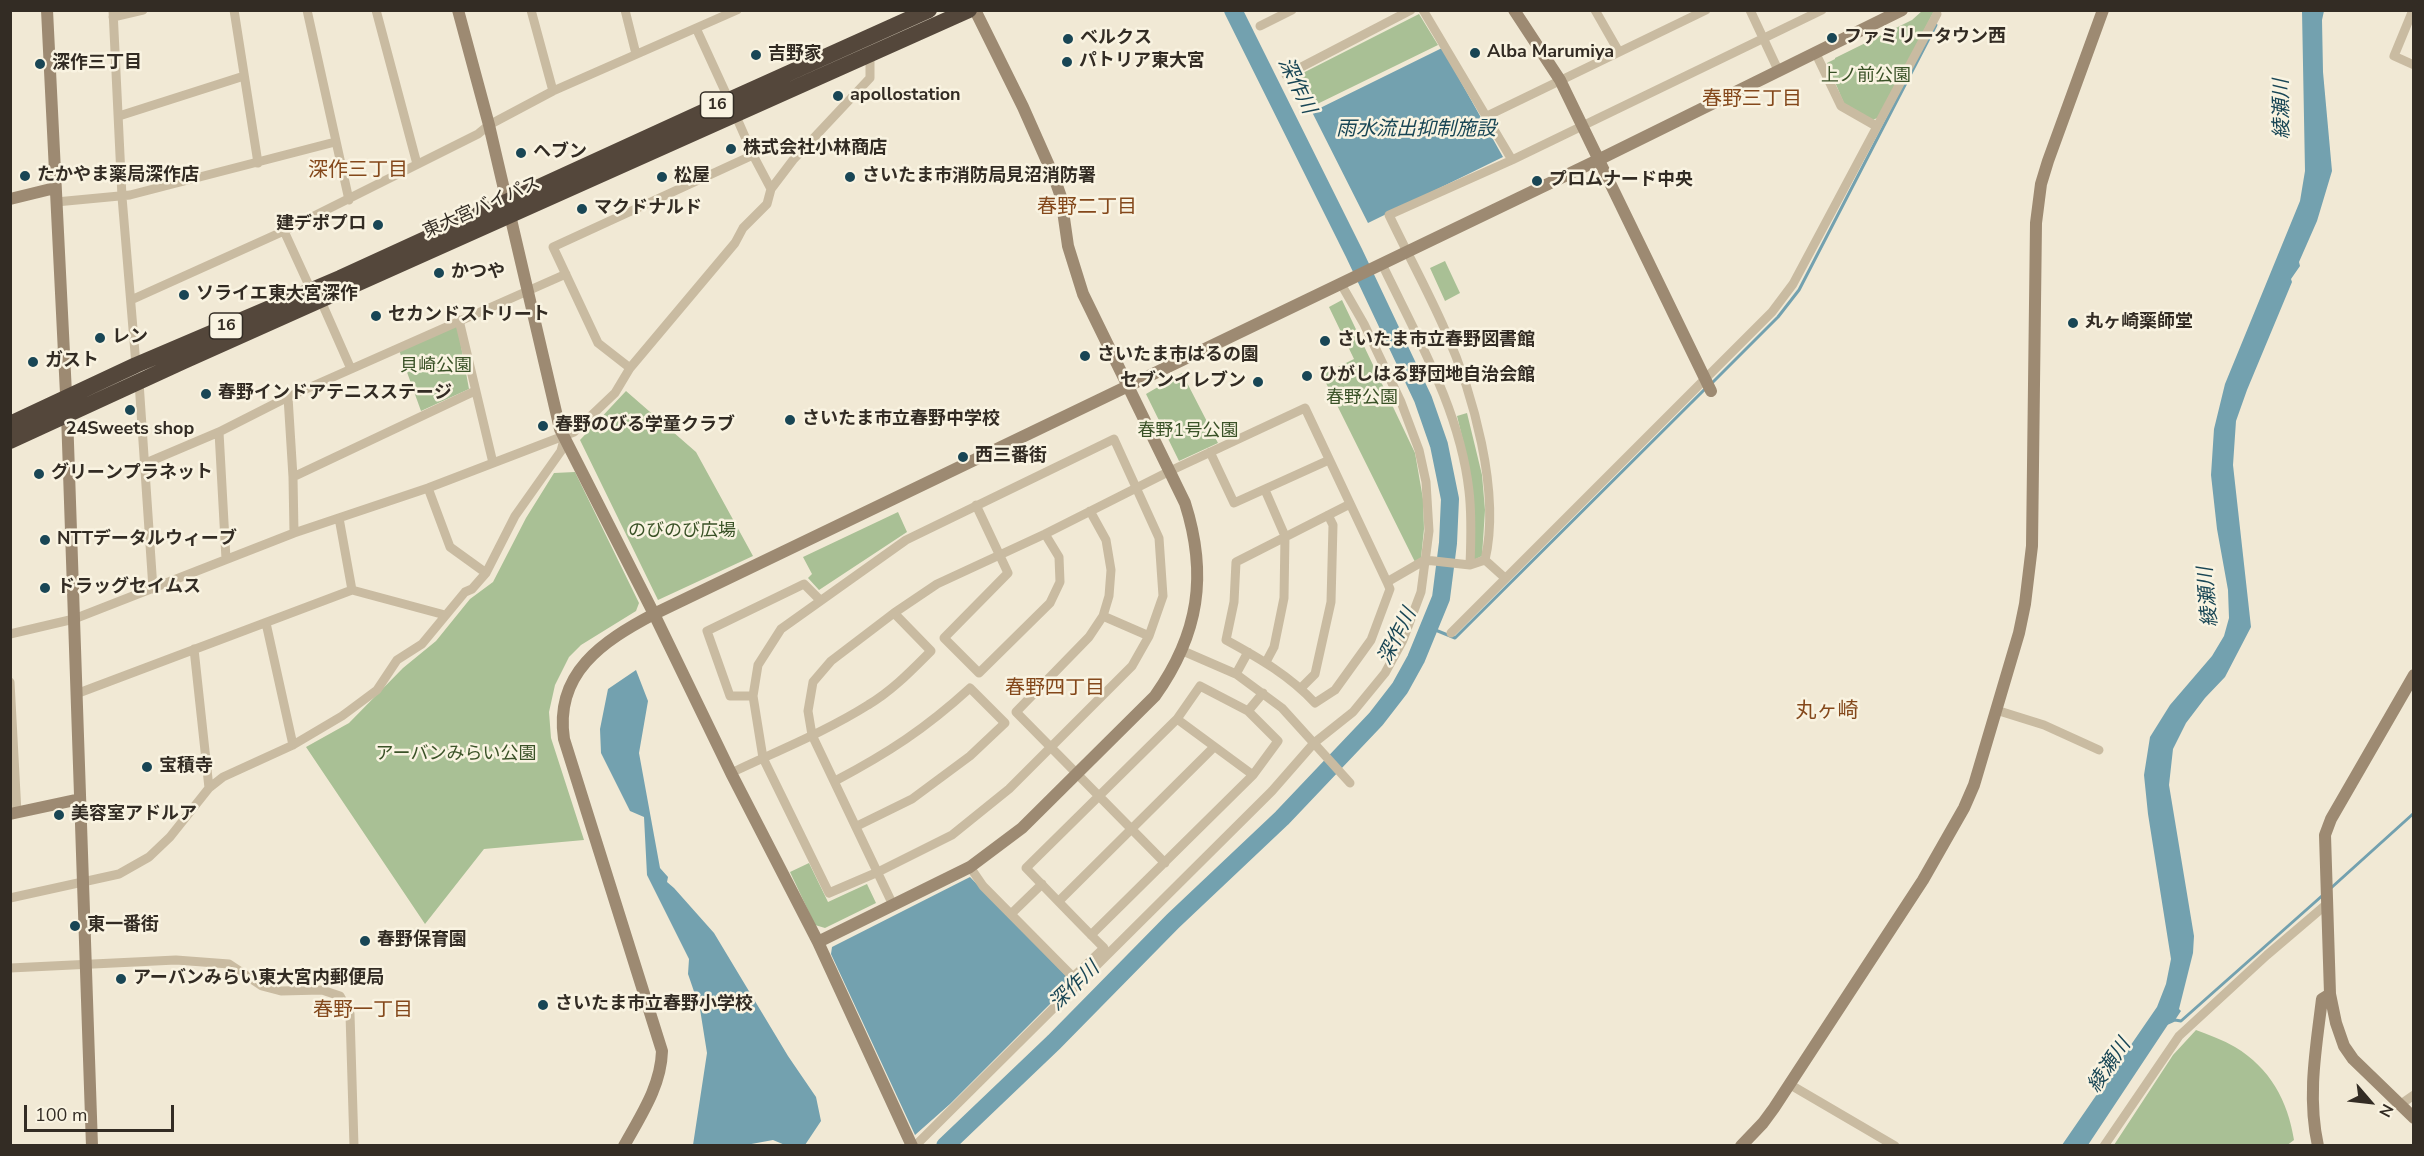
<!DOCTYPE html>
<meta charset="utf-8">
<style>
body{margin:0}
#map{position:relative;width:2424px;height:1156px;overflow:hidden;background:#f1e9d5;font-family:"Nunito Sans",sans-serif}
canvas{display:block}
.frame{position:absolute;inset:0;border:12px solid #332c24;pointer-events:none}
.north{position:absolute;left:2340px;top:1072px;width:60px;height:60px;-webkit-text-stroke:4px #f9f3e1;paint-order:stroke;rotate:118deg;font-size:16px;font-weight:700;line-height:24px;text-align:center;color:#332c24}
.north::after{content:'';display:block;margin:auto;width:21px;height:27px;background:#332c24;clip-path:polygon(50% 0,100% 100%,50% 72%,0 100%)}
.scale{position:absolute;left:24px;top:1105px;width:150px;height:27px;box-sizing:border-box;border:3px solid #332c24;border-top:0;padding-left:8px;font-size:18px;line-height:21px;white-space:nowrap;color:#332c24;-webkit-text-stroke:4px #f9f3e1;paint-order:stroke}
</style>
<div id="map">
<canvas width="2424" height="1156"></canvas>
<div class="frame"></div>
<div class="north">N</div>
<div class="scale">100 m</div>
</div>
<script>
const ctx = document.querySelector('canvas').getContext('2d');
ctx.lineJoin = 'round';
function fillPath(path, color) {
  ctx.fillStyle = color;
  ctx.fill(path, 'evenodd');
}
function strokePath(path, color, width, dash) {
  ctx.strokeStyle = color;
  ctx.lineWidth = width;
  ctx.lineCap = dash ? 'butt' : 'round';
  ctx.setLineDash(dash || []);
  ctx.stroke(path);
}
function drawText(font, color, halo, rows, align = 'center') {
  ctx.font = font + ' "Nunito Sans","Noto Sans JP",sans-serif';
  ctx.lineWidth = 5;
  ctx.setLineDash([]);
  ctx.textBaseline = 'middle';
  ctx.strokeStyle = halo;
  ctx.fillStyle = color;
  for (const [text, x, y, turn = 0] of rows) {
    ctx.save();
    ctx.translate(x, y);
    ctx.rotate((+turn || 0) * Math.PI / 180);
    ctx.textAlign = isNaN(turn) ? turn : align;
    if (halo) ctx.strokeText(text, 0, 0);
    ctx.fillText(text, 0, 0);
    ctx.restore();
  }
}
fillPath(new Path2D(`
 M1922,11H1934L1879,117L1873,120L1845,106L1827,63L1835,59V58L1912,20Z
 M1419,14L1438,45L1307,109L1293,78Z
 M1445,261L1460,293L1445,301L1430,268Z
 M1342,300L1415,453L1423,499L1424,529L1421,558L1415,562L1322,375L1354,359L1329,307Z
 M457,324L469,389L421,411L399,350Z
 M1182,373L1218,443L1179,461L1146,394Z
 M626,391L696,452L753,556L658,600L580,440Z
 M1467,413L1482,475L1485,510L1482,556L1474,560L1464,445L1457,416Z
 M575,472L639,603L636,611L581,645L569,657L555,685L549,712L551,738L584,840L484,849L425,924L306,747L349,723L403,668L436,641L470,599L493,582L526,518L554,473Z
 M898,512L907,532L819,590L808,578L812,574L803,557Z
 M809,863L828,902L867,884L876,903L825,928L815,925L790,872Z
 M2196,1030C2209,1035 2223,1040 2235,1047C2270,1068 2288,1101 2294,1140L2286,1146L2114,1145L2173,1055Z`), '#a9c095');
fillPath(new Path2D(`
 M2302,11H2324L2322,20L2323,72L2332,171L2317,221L2299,262L2300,266L2291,279L2292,282L2247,390L2236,421L2233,465L2251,627L2225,677L2205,698L2186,723L2173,749L2169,785L2194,936L2193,953L2179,1009L2181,1011L2175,1020L2169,1023L2088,1145H2062L2157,1007L2166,984L2171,959L2148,814L2144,775L2150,737L2170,705L2212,656L2224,636L2229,618L2228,590L2217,529L2211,475L2214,429L2225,384L2300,201L2305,171Z
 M1442,48L1503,157L1368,223L1312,112Z
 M636,670L648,701L639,753L660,868L668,877L667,882L674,888L714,933L788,1056L816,1097L821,1121L805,1145H785L773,1140L746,1145H693L707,1053L700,1009L688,974L689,959L647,875L644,817L630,811L601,753L600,729L608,689Z
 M970,877L1072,982L950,1104L915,1135L831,954L832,947Z`), '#73a1af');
strokePath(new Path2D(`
 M1712,383L1778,317L1799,290L1936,25
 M1428,627L1455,638L1705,389
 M2331,888L2414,813
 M2166,1024L2175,1020L2181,1021L2323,895`), '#73a1af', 3);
strokePath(new Path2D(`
 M945,1146L1054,1042L1173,921L1282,818L1376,719L1400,688L1416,659L1441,598L1448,543L1450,499L1439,445L1423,399L1354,253L1233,10`), '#73a1af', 18);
strokePath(new Path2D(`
 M113,10L122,197L136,365
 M234,10L258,163
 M307,10L349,200
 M376,10L417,164
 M531,10L553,91
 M625,10L636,54
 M1423,10L1512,160
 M1595,10L1619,52
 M1750,10L1779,72
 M2413,10L2394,56L2414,65
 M113,17L143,10
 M1260,26L1292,10
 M696,28L729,100
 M1816,54L1841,106L1876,126
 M1286,75L1411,10
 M735,114L753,155L771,189
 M119,116L244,76
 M1487,116L1706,10
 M56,202L130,195L335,142
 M284,231L311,290
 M1382,264C1417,337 1460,410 1469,491C1472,516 1471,541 1470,565
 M131,300L284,231L478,134L489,125L553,91L737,10
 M321,301L351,369
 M459,320L493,463
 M630,368L598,343L553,247L753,155
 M139,382L153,589
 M288,397L293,477L294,533
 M219,432L226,559
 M1114,439L1159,538L1163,596L1149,636L1132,666L1009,789L952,835L878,872L829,893L763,758L753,696L758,665L781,629L906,540Z
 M1210,452L1234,503L1329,460
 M146,463L219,432L288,397L566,274
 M293,477L475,391
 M428,488L450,547L486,573
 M1265,490L1285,536L1284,598L1274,647L1266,662
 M976,505L1008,573L944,638L979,673L1050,603L1060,582L1059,557L1045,534
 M1090,511L1106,540L1111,570L1109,596L1103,616L1089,637L1016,712L1165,863
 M339,518L352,590
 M1425,560L1470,565L1485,560
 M1485,560C1501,492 1473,393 1445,330C1428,291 1407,253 1389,215L1512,160L1822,10
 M1485,560L1505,578
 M1387,582L1425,560
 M1103,616L1149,636
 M266,623L293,745
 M1451,633L1772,312L1793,284L1937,14
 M10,634L74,619L294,533L428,488L574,432L615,393L630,368L735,243L743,228L767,204L771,189L793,160L870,78V54
 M194,649L209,788
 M1183,651L1236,674L1282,708L1350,783
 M1236,674L1248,652
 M10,682L17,813
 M1301,688L1315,674L1331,602L1333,525L1328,515
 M76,694L352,590L445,615
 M753,696H730L707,631L804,584L820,600
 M1996,710L2044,725L2099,750
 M1248,711L1263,693
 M1177,719L1253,775
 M731,773C777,751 825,732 868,705C892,691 912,670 931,651L894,613
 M835,781C888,753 925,729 970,688L1005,723L970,756L912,799L857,826
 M970,867L983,886L1073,977L1104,948C1078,922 1052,895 1026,868L1177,719L1200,686L1248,711L1278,741L1253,775L1091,935
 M10,898L119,874L149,857L170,837L209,788L223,777L293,745L342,716L377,690L397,660L422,644L465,592L472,589L486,573L515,516L561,451L565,436
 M1059,901L1214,747
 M893,905L812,735L808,711L813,682L831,661L894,613L937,584L1045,534L1170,471L1305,408L1387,582L1390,589L1371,640L1335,690L1315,703C1290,676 1259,658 1226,640L1234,602L1236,562L1350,504
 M1011,914L1042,884
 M10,968L176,960L229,964L262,986L281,991L322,990L340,996L350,1014L354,1146
 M1789,1084L1895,1146
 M2401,1104L2414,1095
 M915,1146L1272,791L1314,743L1353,712L1385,673L1403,640L1421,592L1429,531L1426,482L1419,450L1401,402L1364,324L1341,284
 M2104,1146L2179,1036L2267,955L2328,903`), '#c9bba1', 9);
strokePath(new Path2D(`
 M47,10L67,414L92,1146
 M458,10L489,125L560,429L654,614L731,773L818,942L912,1146
 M1514,10L1560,80L1711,391
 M10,199L55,188
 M2414,675L2331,819L2325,835L2330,994L2336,1023L2344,1046L2353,1059L2414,1118
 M10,814L80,799
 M818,942L970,867L1022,828L1155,696C1199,634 1208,575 1185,503L1083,294L1068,246L1061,197L1054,177L1023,107L975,10
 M624,1146C641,1115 661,1086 662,1051L564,739C554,673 603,641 654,614L1600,159L1902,10
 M1741,1146L1763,1123L1774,1108L1923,880L1964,808L1974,785L2019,633L2025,604L2032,546L2036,223L2041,184L2048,161L2103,10
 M2318,1146C2307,1097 2316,1048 2322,999L2330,994`), '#9d8a72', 12);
strokePath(new Path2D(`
 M10,424L136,365L340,278L729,100L929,10
 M10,441L184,361L969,10`), '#54473b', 16);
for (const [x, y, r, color] of [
 [1832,38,6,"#194655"],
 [1068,39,6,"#194655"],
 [1475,53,6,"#194655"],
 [756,55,6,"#194655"],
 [1067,62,6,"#194655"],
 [40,64,6,"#194655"],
 [838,96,6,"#194655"],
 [731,149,6,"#194655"],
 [521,153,6,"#194655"],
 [25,176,6,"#194655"],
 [662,177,6,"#194655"],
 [850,177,6,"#194655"],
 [1537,181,6,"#194655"],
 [582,209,6,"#194655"],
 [378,225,6,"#194655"],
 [439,273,6,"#194655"],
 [184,295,6,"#194655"],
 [376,316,6,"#194655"],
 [2073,323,6,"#194655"],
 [100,338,6,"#194655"],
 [1325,341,6,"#194655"],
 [1085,356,6,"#194655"],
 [33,362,6,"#194655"],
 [1307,376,6,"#194655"],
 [1258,382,6,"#194655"],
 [206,394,6,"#194655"],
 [130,410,6,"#194655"],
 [790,420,6,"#194655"],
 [543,426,6,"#194655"],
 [963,457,6,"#194655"],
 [39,474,6,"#194655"],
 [45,540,6,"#194655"],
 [45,588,6,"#194655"],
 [147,767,6,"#194655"],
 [59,815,6,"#194655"],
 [75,926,6,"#194655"],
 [365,941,6,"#194655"],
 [121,979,6,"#194655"],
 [543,1005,6,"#194655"]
]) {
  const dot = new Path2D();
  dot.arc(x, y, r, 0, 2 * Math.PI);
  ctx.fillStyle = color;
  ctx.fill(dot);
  strokePath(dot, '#f9f3e1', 2);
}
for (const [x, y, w] of [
 [717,105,33],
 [226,326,33]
]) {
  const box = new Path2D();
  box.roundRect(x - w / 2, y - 13, w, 26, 4.5);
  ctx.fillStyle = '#f9f3e1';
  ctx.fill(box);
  strokePath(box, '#332c24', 1.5);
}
drawText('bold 16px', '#332c24', null, [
 ["16",717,105],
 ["16",226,326]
]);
drawText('bold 18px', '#332c24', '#f9f3e1', [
 ["ファミリータウン西",1844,38],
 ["ベルクス",1080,39],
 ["Alba Marumiya",1487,53],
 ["吉野家",768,55],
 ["パトリア東大宮",1079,62],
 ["深作三丁目",52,64],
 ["apollostation",850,96],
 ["株式会社小林商店",743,149],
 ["ヘブン",533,153],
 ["たかやま薬局深作店",37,176],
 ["松屋",674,177],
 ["さいたま市消防局見沼消防署",862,177],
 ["プロムナード中央",1549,181],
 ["マクドナルド",594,209],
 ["建デポプロ",366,225,"right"],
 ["かつや",451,273],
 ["ソライエ東大宮深作",196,295],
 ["セカンドストリート",388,316],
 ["丸ヶ崎薬師堂",2085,323],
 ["レン",112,338],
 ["さいたま市立春野図書館",1337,341],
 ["さいたま市はるの園",1097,356],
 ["ガスト",45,362],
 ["ひがしはる野団地自治会館",1319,376],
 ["セブンイレブン",1246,382,"right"],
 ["春野インドアテニスステージ",218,394],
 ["さいたま市立春野中学校",802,420],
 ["春野のびる学童クラブ",555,426],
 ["24Sweets shop",130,430,"center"],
 ["西三番街",975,457],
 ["グリーンプラネット",51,474],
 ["NTTデータルウィーブ",57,540],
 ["ドラッグセイムス",57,588],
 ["宝積寺",159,767],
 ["美容室アドルア",71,815],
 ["東一番街",87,926],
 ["春野保育園",377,941],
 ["アーバンみらい東大宮内郵便局",133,979],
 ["さいたま市立春野小学校",555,1005]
], 'left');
drawText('18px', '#3a5227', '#f9f3e1', [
 ["上ノ前公園",1866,77],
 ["貝崎公園",436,367],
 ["春野公園",1362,399],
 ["春野1号公園",1188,432],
 ["のびのび広場",682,532],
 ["アーバンみらい公園",456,755]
]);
drawText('18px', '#332c24', '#f9f3e1', [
 ["東大宮バイパス",482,208,-24]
]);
drawText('italic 20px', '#194655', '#f9f3e1', [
 ["深作川",1296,86,64],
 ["綾瀬川",2283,109,-91],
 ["雨水流出抑制施設",1416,130],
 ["綾瀬川",2209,597,-95],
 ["深作川",1398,637,-63],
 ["深作川",1075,987,-44],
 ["綾瀬川",2110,1066,-56]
]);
drawText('20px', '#84481b', '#f9f3e1', [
 ["春野三丁目",1752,100],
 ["深作三丁目",358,171],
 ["春野二丁目",1087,208],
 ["春野四丁目",1055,689],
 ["春野一丁目",363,1011]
]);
drawText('21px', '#84481b', '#f9f3e1', [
 ["丸ヶ崎",1827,712]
]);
</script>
